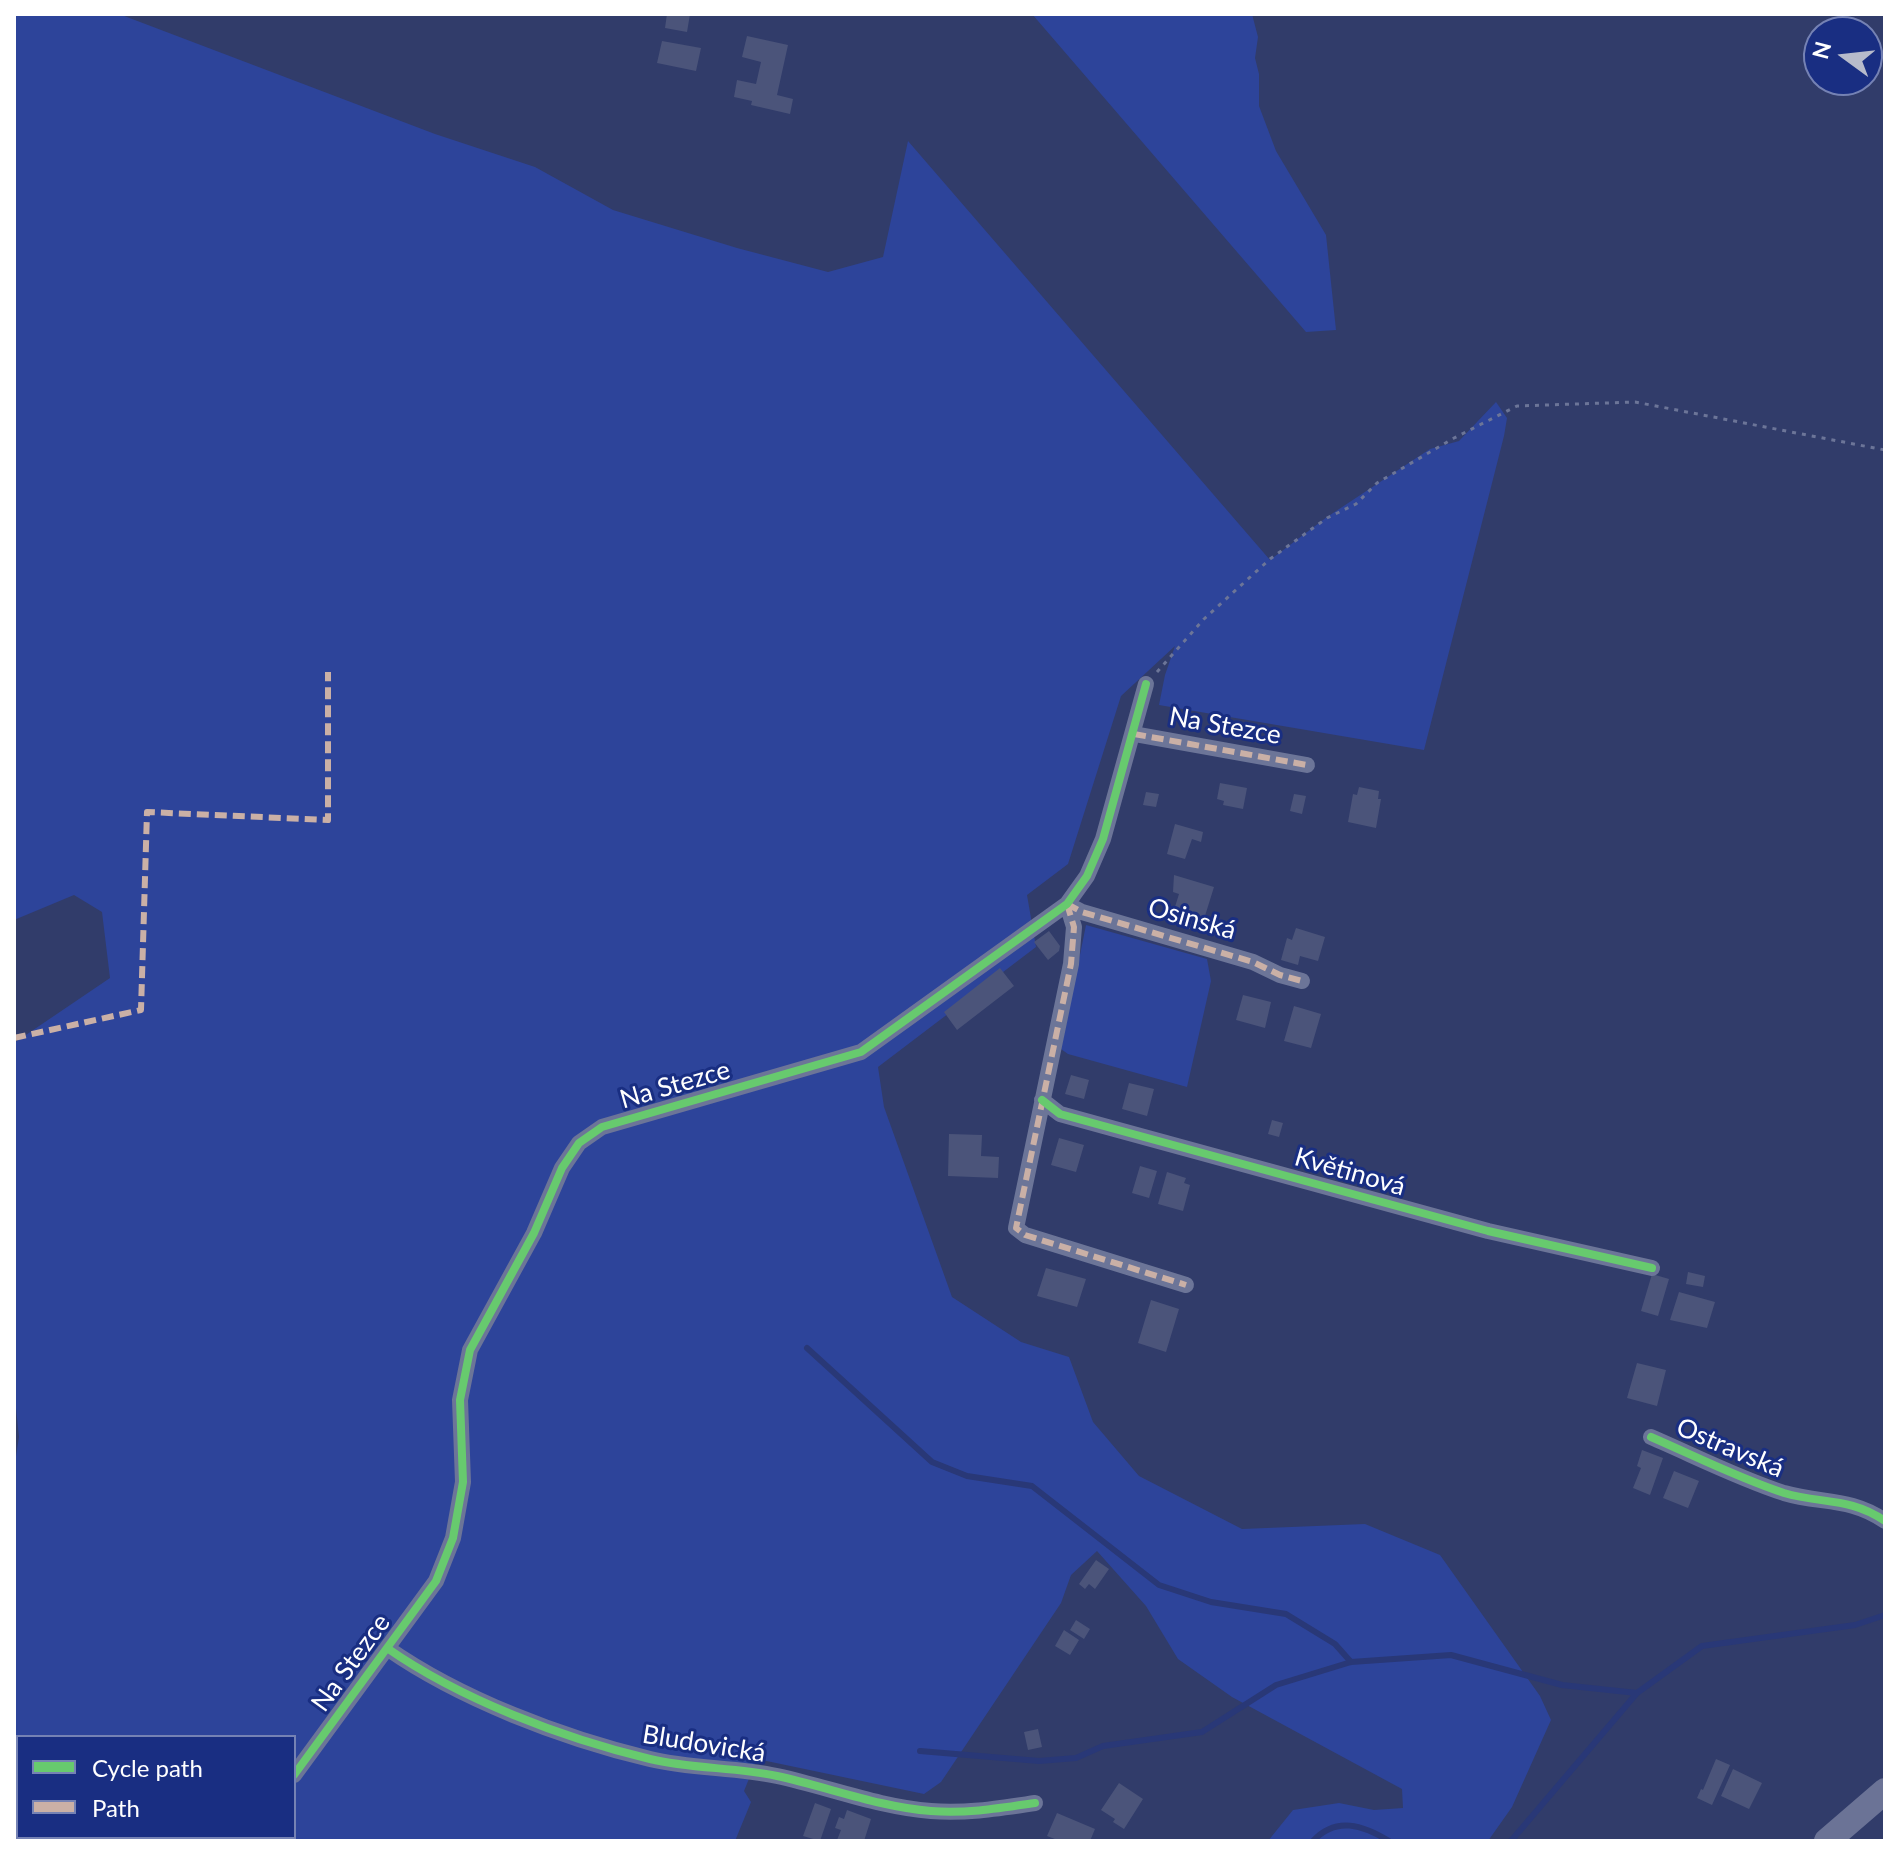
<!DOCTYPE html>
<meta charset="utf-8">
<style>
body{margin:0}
#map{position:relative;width:1899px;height:1855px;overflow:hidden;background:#313c6a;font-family:Lato,sans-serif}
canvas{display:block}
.frame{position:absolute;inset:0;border:16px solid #fff;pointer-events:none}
.legend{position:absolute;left:16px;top:1735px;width:280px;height:104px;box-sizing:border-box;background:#192e82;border:2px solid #7582b4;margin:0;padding:10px 14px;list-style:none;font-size:24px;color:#fff}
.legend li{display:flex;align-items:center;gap:16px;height:40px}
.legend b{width:40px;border:2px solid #7582b4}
.north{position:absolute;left:1803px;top:16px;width:80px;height:80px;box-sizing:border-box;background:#192e82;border:2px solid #7582b4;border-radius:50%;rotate:285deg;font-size:22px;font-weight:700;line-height:32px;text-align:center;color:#fff}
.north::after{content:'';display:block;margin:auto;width:28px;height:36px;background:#b7bbcb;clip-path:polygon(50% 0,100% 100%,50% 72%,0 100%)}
</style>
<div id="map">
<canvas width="1899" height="1855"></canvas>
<div class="frame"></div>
<ul class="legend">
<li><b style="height:10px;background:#67ca6e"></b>Cycle path</li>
<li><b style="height:10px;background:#cab0a6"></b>Path</li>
</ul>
<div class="north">N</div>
</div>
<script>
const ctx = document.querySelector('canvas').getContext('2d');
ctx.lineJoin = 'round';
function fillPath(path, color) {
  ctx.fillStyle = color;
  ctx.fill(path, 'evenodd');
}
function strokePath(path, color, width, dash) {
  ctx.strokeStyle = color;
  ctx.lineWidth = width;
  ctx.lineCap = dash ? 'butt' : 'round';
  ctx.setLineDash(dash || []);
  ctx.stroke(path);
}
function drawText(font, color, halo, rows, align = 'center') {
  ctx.font = font + ' Lato,sans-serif';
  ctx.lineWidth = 6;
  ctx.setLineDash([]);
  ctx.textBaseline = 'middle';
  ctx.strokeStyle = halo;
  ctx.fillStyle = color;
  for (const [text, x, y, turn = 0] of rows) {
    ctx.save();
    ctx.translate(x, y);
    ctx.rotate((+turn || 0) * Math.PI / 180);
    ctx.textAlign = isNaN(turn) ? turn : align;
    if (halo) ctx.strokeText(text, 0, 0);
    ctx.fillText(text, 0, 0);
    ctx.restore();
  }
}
fillPath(new Path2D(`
 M14,14H119L435,134L535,167L613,210L737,248L828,272L883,257L908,141L1270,560L1327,517L1430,449L1459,441L1496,402L1507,418L1504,436L1424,750L1159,705L1165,675L1175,646L1121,696L1068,864L1027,895L1036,947L878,1067L884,1107L952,1297L1021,1342L1069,1357L1093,1422L1139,1476L1242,1529L1365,1524L1440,1555L1540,1696L1551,1720L1512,1807L1488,1841H1268L1293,1810L1339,1803L1374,1810L1403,1808L1402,1789L1232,1697L1178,1659L1146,1606L1097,1551L1071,1575L1061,1603L941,1782L924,1794L757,1759L744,1791L751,1802L735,1841H14V1469L19,1437L14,1389V1043L110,978L102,912L74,895L14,920ZM18,1737H294V1837H18Z
 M1032,14H1252L1258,37L1255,58L1259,74V106L1276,151L1326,235L1336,330L1306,332Z
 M1086,925L1207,959L1211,981L1187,1087L1068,1054L1061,1049Z`), '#2d449a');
strokePath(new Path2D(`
 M807,1348L932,1462L967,1476L1032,1486L1159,1585L1211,1602L1286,1614L1335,1644L1351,1662
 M920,1751L1039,1761L1076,1758L1103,1746L1202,1732L1276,1685L1351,1662L1451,1655L1562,1685L1637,1693L1702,1646L1855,1625L1885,1615
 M1313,1841C1336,1816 1363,1825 1389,1841
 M1511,1841L1637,1693`), '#293877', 6);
fillPath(new Path2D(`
 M667,14H690L687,32L665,28Z
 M747,36L788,45L777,95L793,99L790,114L751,105L752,101L734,97L737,80L756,84L761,62L742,57Z
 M662,41L701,48L696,71L657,63Z
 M1220,783L1247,788L1243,809L1223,805L1224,801L1217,799Z
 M1359,787L1379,791L1378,799H1381L1376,828L1348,822L1353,794L1357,795Z
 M1146,792L1159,794L1156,807L1143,805Z
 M1294,794L1306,796L1302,814L1290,811Z
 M1175,824L1203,832L1201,842L1192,839L1185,859L1167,854Z
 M1174,875L1214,887L1200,932L1170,923L1179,894L1173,892Z
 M1296,928L1325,937L1318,961L1300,956L1298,965L1281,960L1287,938L1292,940Z
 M1049,931L1060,946L1059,951L1048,960L1034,942Z
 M1000,968L1014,986L957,1030L944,1012Z
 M1243,995L1271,1002L1265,1028L1236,1020Z
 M1294,1006L1321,1014L1311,1048L1284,1041Z
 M1071,1075L1089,1080L1084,1099L1065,1094Z
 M1129,1083L1154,1089L1147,1116L1122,1109Z
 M1272,1120L1283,1123L1279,1137L1268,1134Z
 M949,1134L982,1135L981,1156L999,1157L998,1178L948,1176Z
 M1059,1138L1084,1145L1076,1172L1051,1165Z
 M1140,1166L1157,1171L1149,1198L1132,1193Z
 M1167,1172L1186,1178L1184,1183L1190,1185L1183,1211L1158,1204Z
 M1046,1268L1086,1279L1077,1307L1037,1296Z
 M1688,1272L1705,1276L1703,1287L1686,1284Z
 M1652,1274L1669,1279L1658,1316L1641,1311Z
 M1679,1292L1715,1302L1707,1328L1670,1320Z
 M1151,1300L1179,1309L1166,1352L1138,1343Z
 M1637,1363L1666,1370L1657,1406L1627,1398Z
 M1642,1450L1663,1458L1650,1495L1633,1488L1641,1468L1637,1466Z
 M1674,1471L1699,1481L1688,1508L1663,1498Z
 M1096,1560L1109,1569L1095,1589L1089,1584L1085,1589L1079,1584Z
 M1076,1620L1090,1629L1084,1639L1070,1630Z
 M1064,1630L1079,1640L1070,1655L1055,1646Z
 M1038,1729L1042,1747L1028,1750L1024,1732Z
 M1716,1759L1730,1765L1712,1805L1697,1798L1701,1789L1703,1790Z
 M1733,1769L1762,1783L1749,1809L1721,1796Z
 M1119,1783L1143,1799L1124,1829L1113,1822L1115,1819L1101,1810Z
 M815,1803L831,1809L820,1841L803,1836Z
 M847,1810L871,1819L864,1841L837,1840L841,1830L835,1828L839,1817L844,1819Z
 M1057,1813L1095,1829L1090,1841H1060L1047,1836Z`), '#4b547a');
strokePath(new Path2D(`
 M1157,672L1204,619L1270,559L1327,518L1356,504L1377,483L1454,438L1517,406L1635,402L1885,450`), '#6c7598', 3, [4, 6]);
strokePath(new Path2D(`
 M1134,734L1307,765
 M1067,904L1074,927L1071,964L1016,1228L1025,1235L1186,1285
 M1067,904L1082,912L1253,962L1280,975L1302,981
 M1042,1100L1060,1114L1111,1128L1488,1231L1652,1268
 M1651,1437C1695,1456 1738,1478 1784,1493C1821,1504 1850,1497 1885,1521
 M387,1648C460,1699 562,1738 650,1759C691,1769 735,1767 777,1776C828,1787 879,1807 931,1811C966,1814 1001,1808 1035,1803
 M294,1775L436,1581L453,1538L463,1482L460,1400L470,1350L534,1233L562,1168L579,1143L602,1127L861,1052L1067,904L1087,876L1103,839L1146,684
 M259,1841L261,1837`), '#6c7598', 16);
strokePath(new Path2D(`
 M1827,1841L1885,1791`), '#6b7396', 26);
strokePath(new Path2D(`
 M1134,734L1307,765
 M1067,904L1074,927L1071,964L1016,1228L1025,1235L1186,1285
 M1067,904L1082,912L1253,962L1280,975L1302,981
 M14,1038L141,1010L147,812L328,820V672
 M259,1841L261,1837`), '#cab0a6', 6, [12, 6]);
strokePath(new Path2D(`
 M1042,1100L1060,1114L1111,1128L1488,1231L1652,1268
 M1651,1437C1695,1456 1738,1478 1784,1493C1821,1504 1850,1497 1885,1521
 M387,1648C460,1699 562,1738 650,1759C691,1769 735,1767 777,1776C828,1787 879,1807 931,1811C966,1814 1001,1808 1035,1803
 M294,1775L436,1581L453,1538L463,1482L460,1400L470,1350L534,1233L562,1168L579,1143L602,1127L861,1052L1067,904L1087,876L1103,839L1146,684`), '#67ca6e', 8);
drawText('26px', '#fff', '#192e82', [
 ["Na Stezce",1225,726,10],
 ["Osinská",1192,919,16],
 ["Na Stezce",675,1085,-16],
 ["Květinová",1350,1172,16],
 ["Ostravská",1730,1448,23],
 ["Na Stezce",351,1663,-54],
 ["Bludovická",704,1744,9]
]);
</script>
